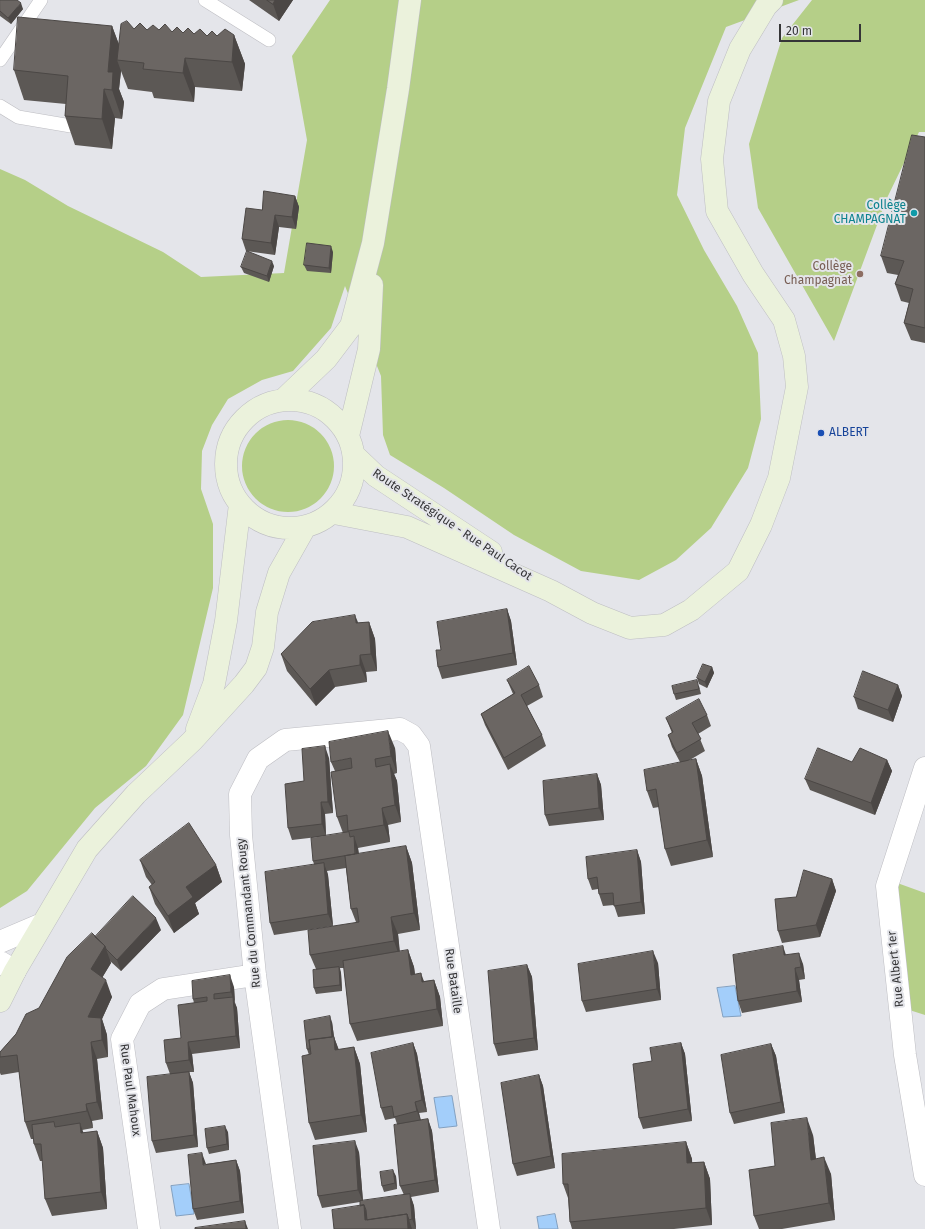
<!DOCTYPE html>
<meta charset="utf-8">
<style>
body{margin:0}
#map{position:relative;width:925px;height:1229px;overflow:hidden;background:#e4e5ea;font-family:"Fira Sans",sans-serif}
canvas{display:block}
.scale{position:absolute;left:779px;top:24px;width:82px;height:18px;box-sizing:border-box;border:2px solid #353537;border-top:0;padding-left:5px;font-size:12px;line-height:14px;white-space:nowrap;color:#353537;-webkit-text-stroke:3px #e4e5ea;paint-order:stroke}
</style>
<div id="map">
<canvas width="925" height="1229"></canvas>
<div class="scale">20 m</div>
</div>
<script>
const ctx = document.querySelector('canvas').getContext('2d');
ctx.lineJoin = 'round';
function fillPath(path, color) {
  ctx.fillStyle = color;
  ctx.fill(path, 'evenodd');
}
function strokePath(path, color, width, dash) {
  ctx.strokeStyle = color;
  ctx.lineWidth = width;
  ctx.lineCap = dash ? 'butt' : 'round';
  ctx.setLineDash(dash || []);
  ctx.stroke(path);
}
function drawText(font, color, halo, rows, align = 'center') {
  ctx.font = font + ' "Fira Sans",sans-serif';
  ctx.lineWidth = 4;
  ctx.setLineDash([]);
  ctx.textBaseline = 'middle';
  ctx.strokeStyle = halo;
  ctx.fillStyle = color;
  for (const [text, x, y, turn = 0] of rows) {
    ctx.save();
    ctx.translate(x, y);
    ctx.rotate((+turn || 0) * Math.PI / 180);
    ctx.textAlign = isNaN(turn) ? turn : align;
    if (halo) ctx.strokeText(text, 0, 0);
    ctx.fillText(text, 0, 0);
    ctx.restore();
  }
}
fillPath(new Path2D(`
 M330,0H799L726,27L685,128L677,195L704,250L737,306L758,353L761,419L748,468L711,528L676,560L639,580L581,571L514,535L444,488L390,455L383,435L381,376L345,286L331,328L293,371L262,380L228,399L212,425L202,451L201,489L213,524V588L183,715L146,766L95,808L27,891L0,908V169L25,180L68,206L163,252L201,277L284,273L307,140L292,56Z
 M812,0H925V132H919L887,198L834,341L758,208L749,144L782,38Z
 M242 466a46 46 0 1 1 92 0a46 46 0 1 1-92 0Z
 M889,880L925,893V1015L900,1007Z`), '#b5cf88');
const water = new Path2D(`
 M735,986L741,1016L723,1017L717,988Z
 M452,1096L457,1126L439,1128L434,1098Z
 M189,1184L194,1214L176,1216L171,1186Z
 M555,1214L558,1229H539L537,1217Z`);
fillPath(water, '#a3cefa');
strokePath(water, '#82a0c0', 1);
const lane = new Path2D(`
 M205,0L269,40
 M0,60L41,0
 M0,106L18,117L71,126`);
const street = new Path2D(`
 M925,768L887,886L905,1055L925,1175
 M0,942L42,924
 M0,962L15,971
 M149,1229L122,1039L140,1004L163,989L255,975
 M290,1229L255,975L241,835L240,794L258,759L285,740L400,729L411,735L419,746L489,1229`);
const secondary = new Path2D(`
 M226 464a64 64 0 1 1 128 0a64 64 0 1 1-128 0Z
 M283,400L326,359L351,326L373,243L398,89L410,0
 M348,436L369,349L372,285
 M355,456L376,476L491,552
 M334,513L407,527L551,591L592,613L630,628L664,625L691,610L738,571L761,525L779,478L797,387L794,356L784,320L753,274L717,211L712,159L719,101L740,49L766,6L772,0
 M197,729L214,684L226,621L240,504
 M0,1001L15,971L87,849L136,794L192,741L244,684L256,668L263,647L267,612L279,573L305,527`);
strokePath(lane, '#bdbdc2', 14);
strokePath(street, '#bdbdc2', 23);
strokePath(secondary, '#bdbdc2', 23);
strokePath(lane, '#fff', 13);
strokePath(street, '#fff', 22);
strokePath(secondary, '#ebf2dc', 22);
fillPath(new Path2D(`
 M0,0L23,9L11,24L0,16Z
 M249,0H293L279,21Z
 M112,26L119,45L134,29L147,30H159L172,32L207,36H217L234,35L245,64L242,91L195,87L194,102L154,98L152,92L128,89L121,71L119,89L124,102L122,119L115,118L112,149L75,145L65,116L66,104L24,100L14,70Z
 M925,137V343L911,340L904,323L909,303L901,301L895,284L898,275L887,273L881,256Z
 M295,196L299,207L296,229L279,227L275,255L246,251L242,239Z
 M333,252L331,273L307,271L304,265Z
 M274,266L269,282L244,273L241,267Z
 M507,609L511,621L517,665L442,679L438,667L441,650Z
 M369,622L375,639L377,671L366,672L367,682L335,687L316,706L287,671L281,654L358,623Z
 M712,667L714,673L707,688L699,684L697,678Z
 M507,680L539,685L543,697L527,706L542,735L546,746L508,770L485,725L481,714L513,694Z
 M898,685L902,696L893,722L858,709L854,697Z
 M699,686L701,694L676,700L674,694Z
 M707,715L711,726L698,734L705,751L688,761L696,759L702,776L713,857L671,866L665,849L659,807L653,808L647,791L680,762L672,747L668,735L672,733L666,718Z
 M395,748L397,773L394,774L397,781L401,822L388,825L390,842L358,848L359,854L406,846L412,863L420,930L398,934L400,952L408,950L414,967L415,974L424,981L434,980L440,997L443,1026L357,1041L350,1024L344,968H340L341,973L342,991L316,994L314,988L316,969L310,955L356,922L351,909L346,868L327,871L328,875L333,926L274,935L270,923L314,864L313,861L343,833L337,817L335,771L331,762Z
 M329,758L333,813L325,814L326,836L292,840L288,828L304,781Z
 M887,760L892,771L875,815L810,790L805,779L852,762Z
 M597,774L601,785L604,820L549,826L545,815Z
 M637,850L641,862L645,914L618,917L614,905L603,906L599,894L598,889L592,890L588,879Z
 M140,860L216,865L222,882L195,903L199,914L174,933L155,904L149,887L152,885L146,877Z
 M832,879L836,891L820,937L782,943L778,931L796,897Z
 M161,930L121,971L110,961L111,963L102,978L112,997L102,1019L107,1035L108,1057L97,1059L103,1119L92,1121L93,1128L82,1130L83,1133L97,1131L103,1148L107,1209L52,1216L45,1199L43,1161H40L34,1144L33,1139H31L25,1122L19,1072L1,1075L0,1073V1052L39,1008L95,937Z
 M786,955L803,964L805,979L799,980L802,1002L742,1013L738,1001Z
 M658,963L661,1000L586,1012L582,1001Z
 M527,965L532,977L538,1050L498,1056L494,1044Z
 M234,987L235,1004L237,1008L240,1048L192,1054L194,1072H189L193,1083L198,1147L156,1153L152,1141L170,1074L166,1063L181,1038L194,1003L193,999Z
 M332,1022L334,1037L339,1050L354,1047L360,1064L367,1132L315,1140L309,1123V1055L307,1049Z
 M413,1043L417,1054L427,1112L419,1113L421,1120L428,1119L432,1131L439,1192L411,1197L414,1206L416,1229H334L360,1206V1202L322,1208L318,1196L359,1152L363,1201L404,1195L400,1186L397,1124L395,1118L385,1120L381,1108Z
 M681,1043L685,1054L692,1121L643,1129L639,1118L652,1061Z
 M771,1044L776,1056L785,1113L734,1124L730,1113Z
 M539,1075L543,1086L555,1168L517,1176L513,1164Z
 M228,1132L229,1150L209,1154L207,1148Z
 M813,1135L816,1159L831,1174L835,1220L782,1229H759L754,1216L775,1166Z
 M686,1142L692,1159V1163L704,1162L710,1179L712,1225L674,1229H572L570,1222L568,1198L563,1184Z
 M236,1160L240,1171L244,1213L197,1220L193,1209L206,1164Z
 M396,1176L397,1189L384,1192L382,1186Z`), '#5c5855');
fillPath(new Path2D(`
 M275,0H293L279,21L273,4Z
 M21,3L23,9L11,24L8,18Z
 M112,26L123,55L117,60L121,71L119,89L124,102L122,119L112,90L108,72Z
 M234,35L245,64L242,91L232,62Z
 M185,58L195,87L194,102L183,73Z
 M104,89L115,118L112,149L102,119Z
 M295,196L299,207L296,229L292,217Z
 M275,215L279,227L275,255L271,243Z
 M331,246L333,252L331,273L329,268Z
 M272,261L274,266L269,282L267,276Z
 M507,609L511,621L517,665L513,653Z
 M355,615L362,632L356,623Z
 M369,622L375,639L377,671L371,654Z
 M360,655L366,672L367,682L360,665Z
 M712,667L714,673L707,688L705,682Z
 M329,670L335,687L316,706L310,689Z
 M898,685L902,696L893,722L888,710Z
 M388,731L395,748L397,773L391,756Z
 M325,746L329,758L333,813L328,802Z
 M696,759L702,776L713,857L707,840Z
 M887,760L892,771L875,815L871,803Z
 M390,764L397,781L401,822L395,805Z
 M597,774L601,785L604,820L599,808Z
 M321,802L325,814L326,836L322,824Z
 M382,808L388,825L390,842L384,825Z
 M354,836L358,848L360,866L356,855Z
 M406,846L412,863L420,930L414,913Z
 M637,850L641,862L645,914L641,902Z
 M324,863L328,875L333,926L328,914Z
 M216,865L222,882L195,903L199,914L174,933L168,916L186,887Z
 M832,879L836,891L820,937L816,925Z
 M391,917L398,934L400,958L394,941Z
 M156,918L161,930L121,971L117,960Z
 M105,946L111,963L97,986L91,969Z
 M783,946L787,958L784,955Z
 M408,950L414,967L417,992L411,975Z
 M653,951L658,963L661,1000L657,989Z
 M799,953L803,964L805,979L801,967Z
 M527,965L532,977L538,1050L534,1038Z
 M339,967L341,973L342,991L340,985Z
 M795,968L799,980L802,1002L797,991Z
 M421,973L427,990L422,982Z
 M230,975L234,987L235,1004L231,992Z
 M106,980L112,997L102,1019L107,1035L108,1057L102,1040L88,1017Z
 M434,980L440,997L443,1026L437,1009Z
 M233,997L237,1008L240,1048L236,1036Z
 M330,1016L332,1022L335,1044L334,1037L340,1054L342,1067L333,1044Z
 M91,1042L97,1059L103,1119L97,1102Z
 M188,1042L192,1054L194,1072L189,1060Z
 M413,1043L417,1054L427,1112L422,1100Z
 M681,1043L685,1054L692,1121L688,1109Z
 M771,1044L776,1056L785,1113L781,1102Z
 M354,1047L360,1064L367,1132L361,1115Z
 M189,1072L193,1083L198,1147L194,1135Z
 M539,1075L543,1086L555,1168L551,1156Z
 M415,1102L419,1113L421,1123L417,1111Z
 M86,1104L92,1121L93,1128L87,1111Z
 M807,1118L813,1135L818,1177L811,1160Z
 M428,1119L432,1131L439,1192L435,1180Z
 M80,1123L86,1140L81,1133Z
 M225,1126L228,1132L229,1150L227,1144Z
 M97,1131L103,1148L107,1209L101,1192Z
 M355,1141L359,1152L363,1202L358,1190Z
 M686,1142L692,1159L693,1180L687,1163Z
 M202,1153L206,1164L203,1165Z
 M824,1157L831,1174L835,1220L829,1203Z
 M236,1160L240,1171L244,1213L240,1201Z
 M704,1162L710,1179L712,1225L706,1208Z
 M393,1170L396,1176L397,1189L395,1183Z
 M410,1194L414,1206L416,1229L412,1219Z
 M364,1205L370,1225L365,1220Z
 M407,1214L412,1229H408Z
 M245,1221L248,1229H246Z`), '#4b4745');
const building = new Path2D(`
 M0,0H17L21,3L8,18L0,11Z
 M267,0H275L273,4Z
 M18,17L112,26L108,72H113L112,90L104,89L102,119L65,116L68,76L14,70Z
 M127,21L134,29L140,23L147,30L153,25L159,30L165,24L172,32L177,27L183,33L188,28L194,34L200,29L207,36L212,31L217,36L225,29L234,35L232,62L185,58L183,73L143,69L144,63L117,60L121,24Z
 M912,135L925,137V328L904,323L913,289L895,284L904,261L881,256Z
 M264,191L295,196L292,217L275,215L271,243L242,239L246,208L262,210Z
 M307,243L331,246L329,268L304,265Z
 M247,251L272,261L267,276L241,267Z
 M507,609L513,653L438,667L436,650H441L437,622Z
 M355,615L356,623L369,622L371,654L360,655V665L329,670L310,689L281,654L312,622Z
 M703,664L712,667L705,682L697,678Z
 M529,666L539,685L521,695L542,735L504,758L481,714L515,693L507,680Z
 M863,671L898,685L888,710L854,697Z
 M697,680L699,689L674,694L672,686Z
 M699,699L707,715L692,723L701,739L677,753L668,735L673,732L666,718Z
 M388,731L391,756L375,759L376,767L390,764L395,805L382,808L384,825L348,831L347,815L337,817L331,772L352,768L351,758L331,762L329,742Z
 M325,746L328,802H321L322,824L288,828L285,784L304,781L302,749Z
 M818,748L852,762L860,748L887,760L871,803L805,779Z
 M696,759L707,840L665,849L656,789L647,791L644,770Z
 M597,774L599,808L545,815L543,781Z
 M189,823L216,865L186,887L193,897L168,916L149,887L155,882L140,860Z
 M349,832L350,837L354,836L355,854L313,861L311,838Z
 M406,846L414,913L391,917L394,941L310,955L308,930L359,922L357,908L351,909L345,856Z
 M637,850L641,902L614,906L613,893L599,894L597,877L588,879L586,857Z
 M324,863L328,914L270,923L265,872Z
 M804,870L832,879L816,925L778,931L775,899L796,897Z
 M133,896L156,918L117,960L106,949L105,946L95,937Z
 M92,933L105,946L91,969L106,980L88,1017L101,1018L102,1040L91,1042L97,1102L86,1104L87,1111L25,1122L17,1055L0,1057V1052L16,1034L26,1014L39,1008L67,957Z
 M783,946L784,955L799,953L801,967L795,968L797,991L738,1001L733,955Z
 M408,950L411,975L421,973L422,982L434,980L437,1009L350,1024L343,961Z
 M653,951L657,989L582,1001L578,964Z
 M527,965L534,1038L494,1044L488,971Z
 M339,967L340,985L314,988L313,970Z
 M230,975L231,992L214,994V999L233,997L236,1036L188,1042L189,1060L166,1063L164,1040L181,1038L178,1005L207,1001V997L193,999L192,981Z
 M330,1016L332,1037L309,1040L310,1049H307L304,1021Z
 M334,1037L335,1050L354,1047L361,1115L309,1123L302,1056L311,1054L309,1040Z
 M413,1043L422,1100L415,1102L417,1111L394,1117L392,1106L381,1108L371,1053Z
 M681,1043L688,1109L639,1118L633,1064L652,1061L650,1048Z
 M771,1044L781,1102L730,1113L721,1055Z
 M189,1072L194,1135L152,1141L147,1077Z
 M539,1075L551,1156L513,1164L501,1083Z
 M807,1118L811,1160L824,1157L829,1203L754,1216L749,1170L775,1166L771,1123Z
 M428,1119L435,1180L400,1186L394,1125Z
 M54,1122L55,1127L80,1123L81,1133L97,1131L101,1192L45,1199L41,1144H34L32,1125Z
 M225,1126L227,1144L207,1148L205,1129Z
 M355,1141L358,1190L318,1196L313,1146Z
 M686,1142L687,1163L704,1162L706,1208L570,1222L568,1184H563L562,1154Z
 M202,1153L203,1165L236,1160L240,1201L193,1209L188,1155Z
 M393,1170L395,1183L382,1186L380,1172Z
 M410,1194L412,1219L409,1220L407,1214L367,1220L366,1210L364,1205L360,1206V1201Z
 M364,1205L365,1220L407,1214L408,1229H334L332,1210Z
 M245,1221L246,1229H195V1228Z`);
fillPath(building, '#6b6663');
strokePath(building, '#4b4745', 1);
for (const [x, y, r, color] of [
 [914,213,4,"#0f9aa8"],
 [860,274,4,"#8d6e63"],
 [821,433,4,"#1a4fb4"]
]) {
  const dot = new Path2D();
  dot.arc(x, y, r, 0, 2 * Math.PI);
  ctx.fillStyle = color;
  ctx.fill(dot);
  strokePath(dot, '#e4e5ea', 1.5);
}
drawText('12px', '#0d838f', '#e4e5ea', [
 ["Collège",906,206],
 ["CHAMPAGNAT",906,220]
], 'right');
drawText('12px', '#785e54', '#e4e5ea', [
 ["Collège",852,267],
 ["Champagnat",852,281]
], 'right');
drawText('12px', '#164399', '#e4e5ea', [
 ["ALBERT",829,433]
], 'left');
drawText('12px', '#353537', '#e4e5ea', [
 ["Route Stratégique - Rue Paul Cacot",452,525,34],
 ["Rue du Commandant Rougy",249,913,-96],
 ["Rue Albert 1er",896,969,-96],
 ["Rue Bataille",453,981,82],
 ["Rue Paul Mahoux",130,1090,82]
]);
</script>
